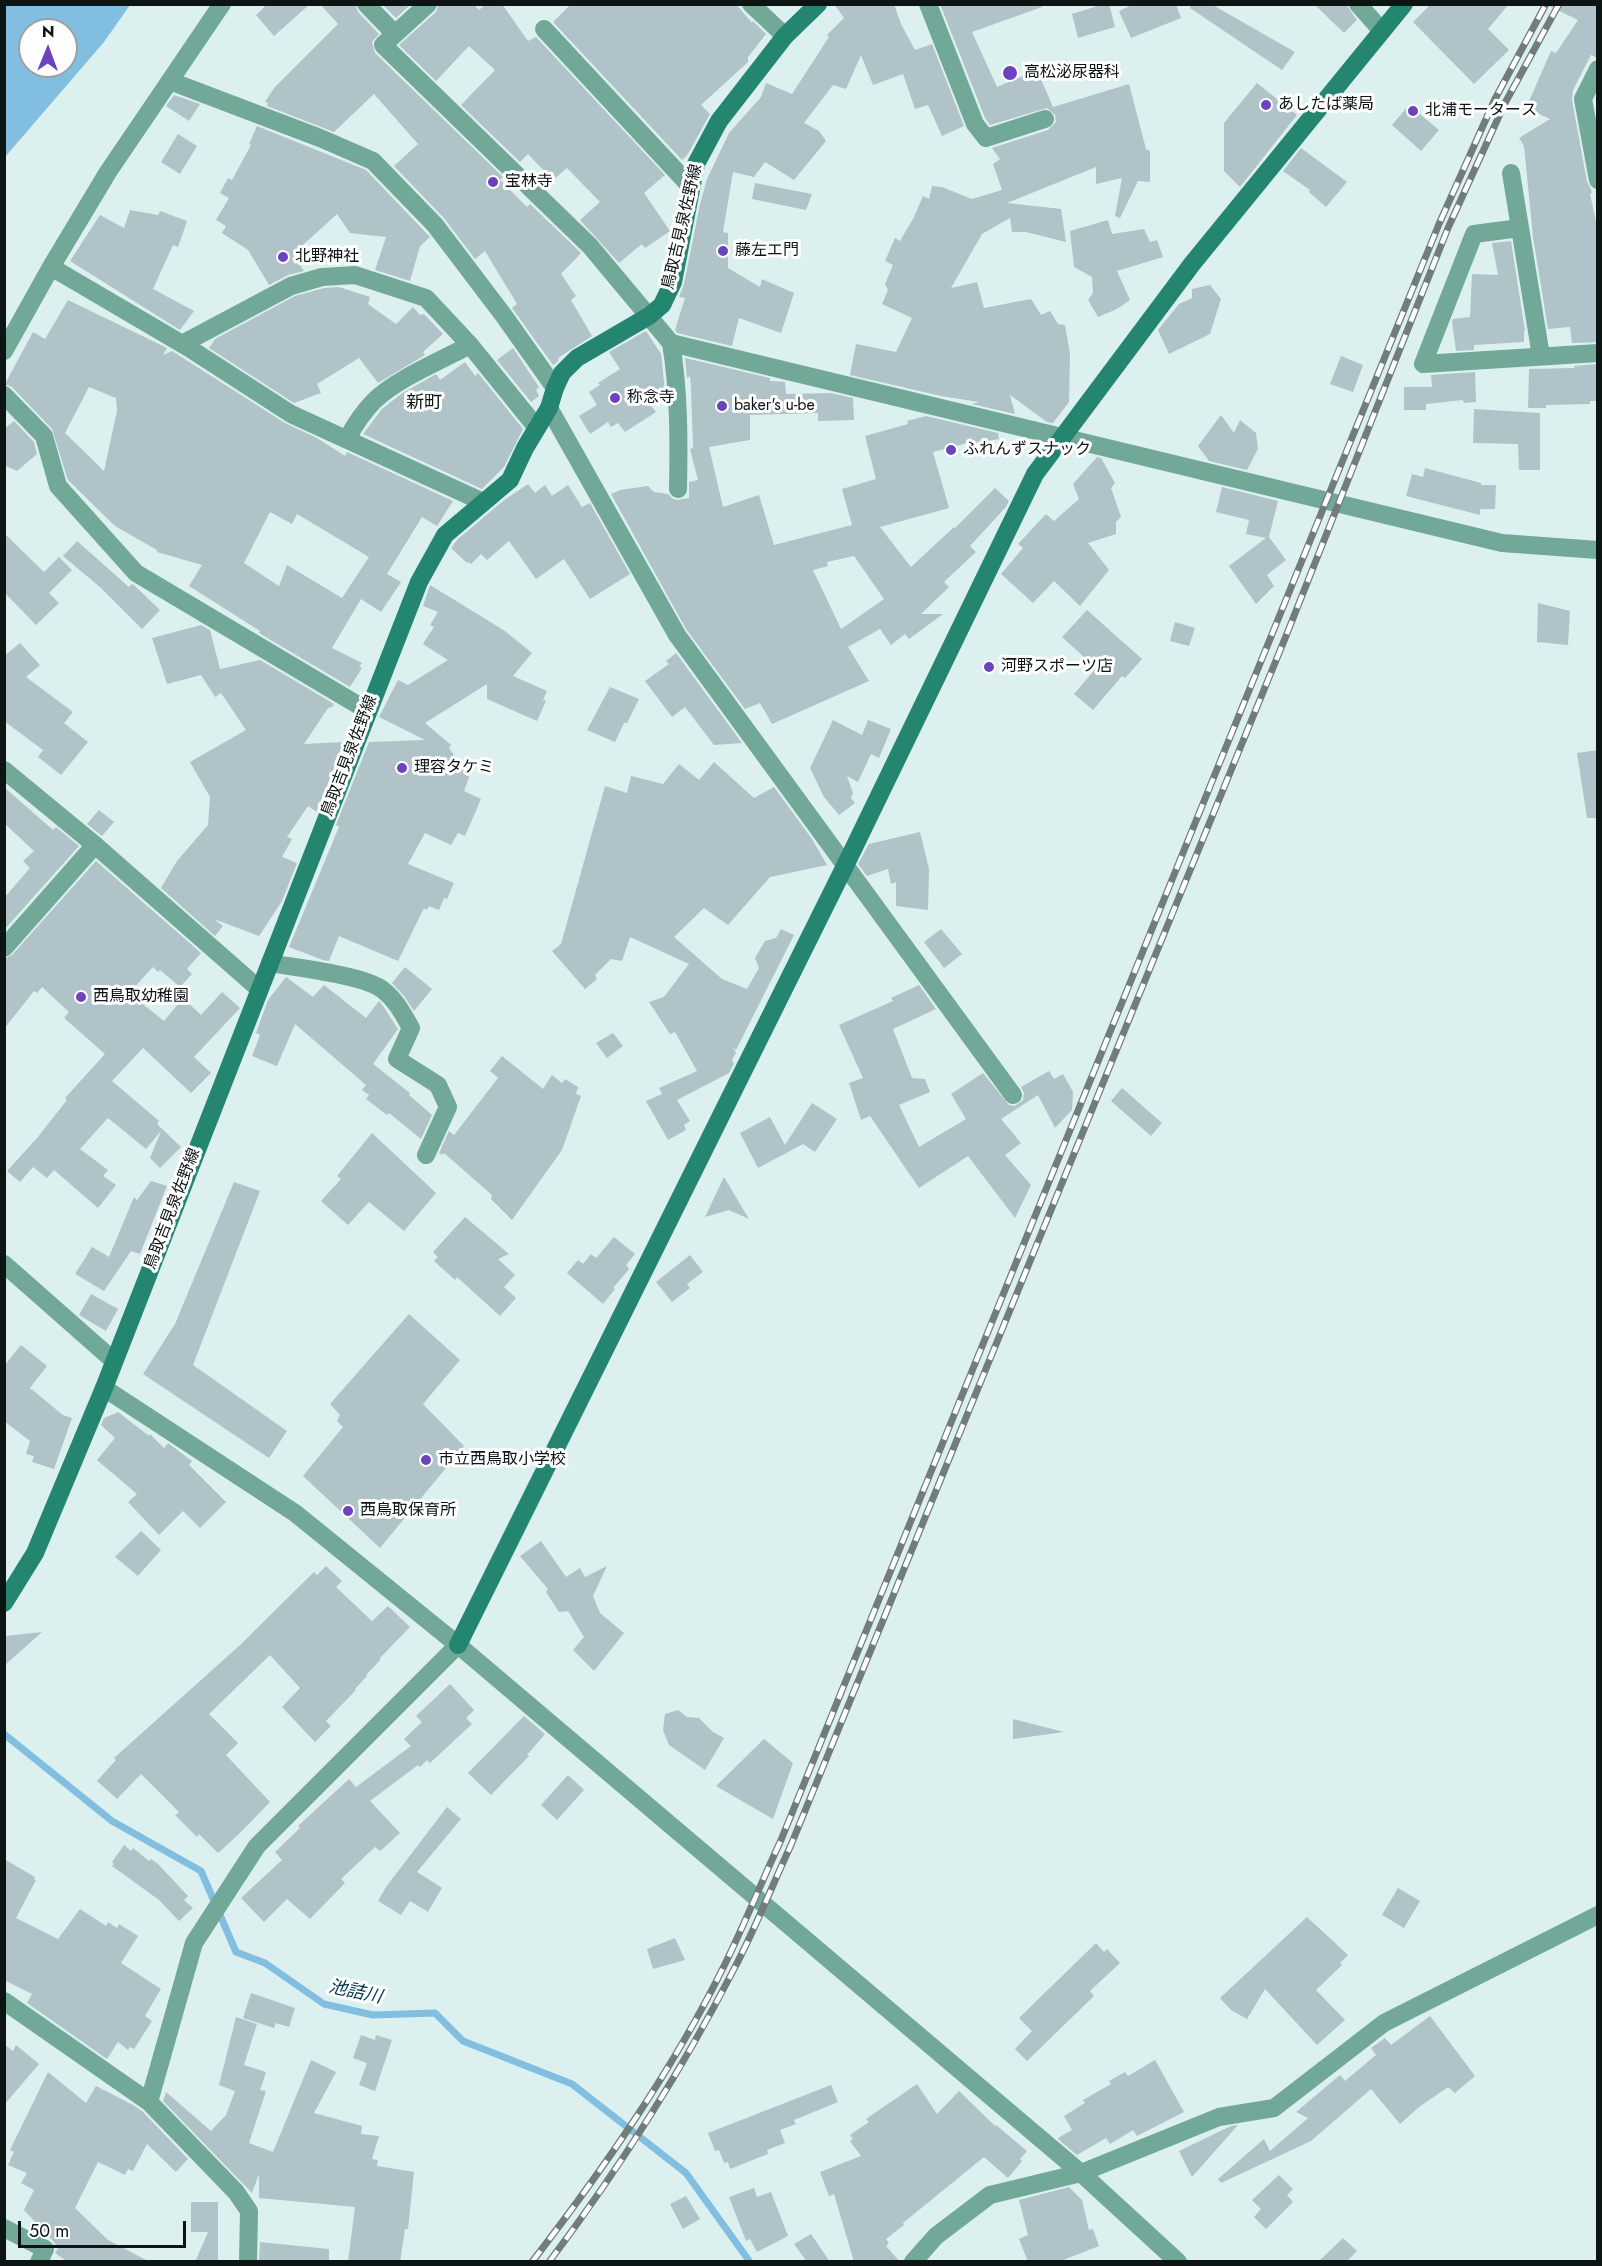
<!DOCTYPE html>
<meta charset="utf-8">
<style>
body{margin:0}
#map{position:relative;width:1602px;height:2266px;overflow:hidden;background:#dcf0ef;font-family:Jost,sans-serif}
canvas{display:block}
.frame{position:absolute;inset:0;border:6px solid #0d1414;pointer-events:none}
.north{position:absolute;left:18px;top:18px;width:60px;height:60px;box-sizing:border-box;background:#fff;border:2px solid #9ea1a1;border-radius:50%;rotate:1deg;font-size:16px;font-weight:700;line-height:24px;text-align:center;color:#0d1414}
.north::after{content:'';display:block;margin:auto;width:21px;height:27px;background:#6b44bd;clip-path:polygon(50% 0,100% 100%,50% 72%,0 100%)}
.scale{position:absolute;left:18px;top:2221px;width:168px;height:27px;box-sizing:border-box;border:3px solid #0d1414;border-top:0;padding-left:8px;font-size:18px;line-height:21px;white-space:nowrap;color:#0d1414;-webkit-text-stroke:4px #fff;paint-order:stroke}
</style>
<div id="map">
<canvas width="1602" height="2266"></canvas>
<div class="frame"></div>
<div class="north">N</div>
<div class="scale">50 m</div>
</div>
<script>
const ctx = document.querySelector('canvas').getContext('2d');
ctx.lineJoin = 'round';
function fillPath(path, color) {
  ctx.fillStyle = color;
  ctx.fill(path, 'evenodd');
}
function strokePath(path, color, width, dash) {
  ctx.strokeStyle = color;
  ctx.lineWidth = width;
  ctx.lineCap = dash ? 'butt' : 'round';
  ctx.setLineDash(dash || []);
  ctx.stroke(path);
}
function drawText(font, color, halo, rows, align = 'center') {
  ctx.font = font + ' Jost,"Noto Sans JP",sans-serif';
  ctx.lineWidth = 6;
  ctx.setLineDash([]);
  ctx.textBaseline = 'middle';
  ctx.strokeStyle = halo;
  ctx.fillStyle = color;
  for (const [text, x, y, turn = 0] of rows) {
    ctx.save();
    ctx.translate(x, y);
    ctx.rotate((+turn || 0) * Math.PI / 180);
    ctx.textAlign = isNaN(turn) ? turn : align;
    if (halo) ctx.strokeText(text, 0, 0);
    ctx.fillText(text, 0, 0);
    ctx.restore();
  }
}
fillPath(new Path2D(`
 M5,4L130,5L104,42L5,157ZM30,30H66V66H30Z`), '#81bee0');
strokePath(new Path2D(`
 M4,1734L112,1821L201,1871L236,1952L265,1963L324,2004L373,2015L435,2013L463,2041L572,2084L686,2173L750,2262`), '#81bee0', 7);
fillPath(new Path2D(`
 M267,4H310L274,36L256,15Z
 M320,4H355L358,12L379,34L372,42L375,53L503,177L500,180L527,207L530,204L581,253L561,274L576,296L571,300L592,336L558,358L559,360L555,364L553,365L512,308L517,304L485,251L475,259L443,217L394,166L418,144L374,94L334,132L267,106L268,103L265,102L274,88L338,24Z
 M382,4H411L396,18Z
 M439,4H473L479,10L486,4H502L528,41L536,37L665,175L644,193L670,231L645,248L642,244L619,263L580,220L600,202L567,168L553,180L528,154L520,162L461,105L495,70L469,46L436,81L399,45L436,12Z
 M571,4H736L752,23L753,21L766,34L748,57V62L701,105L710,114L688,154L682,160L553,22Z
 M834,4H894L901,24L915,50L932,44L964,126L942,136L928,105L915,109L903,74L873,85L861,55L846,89L833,85L804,123L819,131L826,141L794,180L765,162L754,177L733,172L723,232L728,233V268L760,287L762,279L794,293L781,333L739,318L732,346L677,333L675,330L685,298L679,297L684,284L700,204L707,179L729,133L761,97L766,83L792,94L829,37L827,35L844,18Z
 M940,4H1042V7L972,32L997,87L1037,70L1053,107L1129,84L1146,149L1150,151V182L1138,181L1120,218L1115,216L1122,178L1096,184V167L1007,203L1061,209L1066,242L1026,232H1012L1010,218L982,234L951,288L977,282L984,308L1031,299L1041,315L1050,311L1058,324L1065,325L1070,354L1069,402L1053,423L1047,422L1010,395L1015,414L972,404L979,402L941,396L850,375L856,344L896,352L912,318L882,304L888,290L885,284L893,265L885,261L895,238L900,241L914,217L923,196L929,199L932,186L942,187L972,199L1002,190L993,164L1000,159L992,148L1048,130L1056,122L1055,115L1047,108L990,125L985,118Z
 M1104,4H1109L1115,27L1078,38L1072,14Z
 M1134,4H1176L1181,18L1131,38L1119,11Z
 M1192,4H1211L1295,52L1282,70L1190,8Z
 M1314,4H1346L1357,20L1344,33Z
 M1431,4H1509L1488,29L1509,50L1474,84L1413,22Z
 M1545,4H1598V58L1591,55L1573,90L1572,100L1587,182L1591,189L1592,193L1590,194L1598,231V342L1572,343L1570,327L1548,329L1533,237L1524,146L1519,138L1550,119L1526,108L1551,51L1556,53L1578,20Z
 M1257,83L1297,115L1240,187L1224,171V123Z
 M174,95L200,104L189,121L166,106Z
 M1409,105L1439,130L1421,151L1392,125Z
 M257,126L366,170L430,237L420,246L410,281L375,270L386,237L350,233L337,214L293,254L304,271L288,275L269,285L248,250L222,233L226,226L216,220L229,198L220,193L228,178L232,180L251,145L249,144Z
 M178,134L197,146L180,174L161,162Z
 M1301,148L1347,182L1326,207L1309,192L1310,190L1283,171Z
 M755,183L812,194L806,210L752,199Z
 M130,210L158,215L160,211L187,221L178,247L173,245L153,289L194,311L180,330L70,261L100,215L124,228Z
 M1108,220L1112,234L1144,229L1150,242L1157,240L1163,257L1117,271L1130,300L1117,309L1098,317L1088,300L1093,293L1092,277L1074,267L1070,231Z
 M1511,241L1525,331H1524V342L1474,345V350L1456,351L1452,322L1453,319L1470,317L1472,274L1498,275L1492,243Z
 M1210,285L1221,299L1210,334L1169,354L1158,330L1179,304L1192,298V289Z
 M339,287L370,297L368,304L396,324L413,307L420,315L424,314L443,334L423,352L425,355L378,383L359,358L317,384L321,393L294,403L209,348L215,339L295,296L324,288Z
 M68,300L165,347L167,348L163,355L172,351L285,423L317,438L345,456L347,452L453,501L437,526L422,517L387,574L401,582L381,612L361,599L332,648L362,663L359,666L362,668L350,687L259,633L260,631L189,586L202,565L157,552V550L115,526L68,480L52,429L12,387L5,384L33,332L45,339ZM89,387L116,398L117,411L104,471L65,433ZM270,512L292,524L297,514L369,557L342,598L287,565L279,586L244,563Z
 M646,331L661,354L662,362L665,392L649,403L656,412L625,432L618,423L611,427L608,422L590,434L579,416L597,405L589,392L600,385L598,383L620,369L609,352Z
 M513,348L539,387L536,390L539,396L531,402L497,360Z
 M1341,356L1363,365L1353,392L1330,384Z
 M685,358L770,378V381L785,382L786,394L831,393L853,398L854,420L818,421V413L750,415V440L709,447L723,507L759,495L774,545L852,525L842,489L876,479L865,436L908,424L907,421L926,416L998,433L999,439L976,443L975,441L933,452L949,508L880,527L911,567L954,527V529L995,488L1009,501L1006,507L970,546L976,552L944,582L949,587L921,614H943L909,639L905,634L891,645L880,629L848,647L869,681L772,724L760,703L745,709L686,629L611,494L620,490L648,486L654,492L668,494L673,499L678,500L689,498V482L698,480L690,449L693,448L691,389L690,376L687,378ZM854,556L884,599L841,629L813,570L828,566L827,562Z
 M465,362L475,376L478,373L523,429L504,467L482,489L363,434L382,409L401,394L436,374L440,380Z
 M1598,364V401H1590V404L1546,405V408H1528L1529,369L1575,368L1574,366Z
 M1475,372L1476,402L1464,403L1463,400L1426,404V410H1404V387H1432L1431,375Z
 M1474,409L1540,413V470H1519L1518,444L1473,443Z
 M1221,415L1234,433L1240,420L1256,433L1258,449L1247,470L1209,461L1198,446Z
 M14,421L34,442L37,454L17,471L4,465V429Z
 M1097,457L1101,458L1115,483L1111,488L1121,517L1116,522V534L1088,543L1109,570L1080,606L1054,581L1033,603L1001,574L1023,548L1018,544L1046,514L1054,521L1079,499L1073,484Z
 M1425,468L1481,483V485H1496L1495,509H1480V515L1406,496L1412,474L1423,477Z
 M528,484L535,493L545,485L552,496L568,485L582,507L590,503L630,574L590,599L564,559L536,579L509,541L487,560L481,554L471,564L468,562L467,563L451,548L458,539L503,501Z
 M1222,487L1278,501L1269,537L1286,560L1267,575L1274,586L1256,604L1229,566L1266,538L1246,534L1249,520L1216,512Z
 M4,533L44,572L59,557L72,570L49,593L59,603L36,625L4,592Z
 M77,541L129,587L132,584L135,586L160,610L142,629L101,588L63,556Z
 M430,585L505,631L532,653L513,676L547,691L543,700L546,701L537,721L487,699V684L425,723L451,745L449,748L469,777L464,791L481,799L465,836L458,833L451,845L425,833L408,864L454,883L447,899L444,898L439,910L429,906L427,910L424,908L398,961L339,936L329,961L323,960L289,947L339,827L336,825L369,742L425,740L379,717L398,680L408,685L448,660L423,644L434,627L430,625L438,612L423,606Z
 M1538,603L1570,611L1568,645L1537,642Z
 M1087,610L1142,659L1125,678L1122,676L1093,710L1074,694L1096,668L1062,637Z
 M1175,622L1195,628L1189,646L1170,641Z
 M201,625L210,630L220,669L260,660L334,704L332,707L328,708L304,744L344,742L317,812L308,806L287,837L292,839L282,857L297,863L282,901L259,936L214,919L223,926L215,936L161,888L177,861L208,825L210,797L190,762L246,730L221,693L215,697L201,675L167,684L152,638Z
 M20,643L40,665L26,677L73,712L64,723L88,742L61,775L38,757L43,750L4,721V656Z
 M676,653L742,743L714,745L685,707L672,717L645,681L669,664L666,661Z
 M610,687L639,699L627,723H624L615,742L587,730Z
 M833,720L862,735L868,720L891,729L879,758L871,754L858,782L847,776L853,793L851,798L855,803L839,815L824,797L810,768Z
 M1598,750V818H1587L1577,753Z
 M714,762L754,798L774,787L812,839L827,865L770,877L728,925L704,908L674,937L722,979L747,989L759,968L755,958L765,941L776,938L781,929L794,935L736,1050L733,1047L736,1053L732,1059L734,1064L729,1073L677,1100L690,1121L684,1125L686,1130L668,1140L646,1101L662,1094L659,1088L697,1071L675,1032L670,1034L649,1002L664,997L689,964L630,937L622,961L611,959L595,975L597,979L585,989L552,951L561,944L605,786L627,793L631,776L663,784L679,764L699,780Z
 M4,787L53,830L56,827L79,846L4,930V898L30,868L23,861L34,851L4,823Z
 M99,810L114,822L102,836L87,824Z
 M920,832L929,869L928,910L896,906V882L891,884L888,869L867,876L858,864L869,844Z
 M96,861L201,953L187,969L192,974L180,987L160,970L158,972L153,967L129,993L164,1021L183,998L201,1015L222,992L240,1008L194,1057L211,1073L191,1093L143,1048L112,1081L159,1121L157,1124L181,1147L160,1168L150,1158L161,1131L146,1149L108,1118L80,1149L108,1170L103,1176L116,1185L98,1208L54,1170L47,1178L33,1167L20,1182L7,1171L37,1138L67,1100L65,1098L105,1054L64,1018L69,1012L42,987L37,993L34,991L4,1029V959L12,955Z
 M941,929L962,954L944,968L924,942Z
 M405,967L432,989L414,1011L404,996L392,983Z
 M286,977L313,997L324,985L366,1018L379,1001L383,1006L398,1029L373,1064L410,1093L409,1095L432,1115L421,1139L389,1113L387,1115L366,1099L369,1095L362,1090L366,1085L295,1024L277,1066L252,1056L260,1035L256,1033L268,1000Z
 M919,985L936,1009L893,1029L912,1078L925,1079L930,1092L899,1105L919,1147L966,1119L951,1094L983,1073L1009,1105L1015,1106L1023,1100L1024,1093L1021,1087L1049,1071L1054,1079L1063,1074L1073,1092L1072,1110L1055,1128L1038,1095L1001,1119L1021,1143L1005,1155L1031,1185L1015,1218L968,1156L919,1188L870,1116L861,1120L849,1083L863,1078L839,1025L893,1001L891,998Z
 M613,1033L623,1046L607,1058L596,1043Z
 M502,1056L543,1089L552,1075L562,1083L565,1079L578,1087L576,1094L581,1096L562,1150L512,1220L491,1199L492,1195L444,1153L442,1155L439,1153L449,1131L454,1135L498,1078L490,1071Z
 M1122,1088L1162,1123L1151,1136L1111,1101Z
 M812,1103L837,1119L815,1152L803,1144L758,1168L740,1133L770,1117L785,1145Z
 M372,1133L436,1193L404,1231L369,1202L348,1225L321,1201L341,1179L337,1176Z
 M724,1177L749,1219L729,1210L705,1217Z
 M151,1181L167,1186L140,1254L131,1251L104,1291L75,1274L92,1247L109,1257L134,1197L137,1200Z
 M234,1182L260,1191L193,1365L287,1431L269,1458L143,1374L175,1324Z
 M465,1217L509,1254L498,1259L515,1275L504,1287L516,1298L500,1316L457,1277L455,1280L434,1261L438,1257L433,1252Z
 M614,1237L635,1254L626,1265L629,1269L613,1288L615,1289L603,1304L567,1273L578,1260L583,1264L591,1254L596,1258Z
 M690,1255L703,1272L687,1284L690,1288L672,1302L656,1282Z
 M91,1294L118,1309L106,1331L79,1315Z
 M409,1314L460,1360L423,1404L464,1446L380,1548L303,1476L343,1427L337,1421L340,1415L330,1404Z
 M21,1345L47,1366L30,1388L63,1415L72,1418L54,1469L32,1462L34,1456L26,1454L30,1441L4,1421V1366Z
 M118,1412L149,1436L150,1434L164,1448L168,1443L192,1461L189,1465L226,1502L200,1528L183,1511L159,1535L128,1502L137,1494L97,1460L115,1438L101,1425L104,1418Z
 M141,1531L161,1550L138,1576L115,1557Z
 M541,1541L566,1577L580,1568L585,1577L607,1566L593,1596L600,1613L624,1633L594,1671L573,1650L584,1637L568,1611L559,1612L546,1592L548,1589L520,1556Z
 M326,1566L342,1581L336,1587L372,1621L388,1606L410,1627L380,1658L381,1659L366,1675L367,1676L355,1689L356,1690L326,1721L331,1726L315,1742L282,1707L300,1688L270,1655L209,1714L238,1743L226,1755L270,1802L239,1834L218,1853L199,1834L197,1837L175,1815L179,1812L141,1774L117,1799L97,1781L116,1760L114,1758L239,1646L314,1572L317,1575Z
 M42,1632L4,1666V1636Z
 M450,1684L474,1710L466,1718L472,1724L430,1763L427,1760L420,1767L418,1765L370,1801L400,1833L380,1851L375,1847L341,1879L345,1883L310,1919L287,1899L264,1922L241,1898L282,1860L275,1852L300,1828L298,1826L349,1779L356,1787L411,1746L404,1739L422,1722L416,1716Z
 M678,1710L687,1717L699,1718L713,1732L724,1738L705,1770L669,1745L663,1730L665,1714Z
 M524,1716L545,1734L527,1755L529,1756L491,1795L468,1773Z
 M1013,1719L1064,1732L1013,1739Z
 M764,1739L793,1763L773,1819L716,1786Z
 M568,1775L584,1790L557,1820L541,1805Z
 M447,1807L461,1819L417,1872L442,1888L428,1912L410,1901L401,1915L378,1901L386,1887Z
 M124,1845L131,1851L133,1848L149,1861L151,1859L158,1864L188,1896L184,1900L193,1908L179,1921L159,1900L112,1866L114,1864L112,1862Z
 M4,1859L35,1877L34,1879L36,1880L16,1918L58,1939L80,1909L106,1926L108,1922L117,1928L119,1924L138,1936L121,1963L161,1989L145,2016L152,2021L134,2049L130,2047L128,2050L118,2042L107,2059L27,2003L32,1994L4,1980Z
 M1398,1888L1420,1901L1404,1928L1382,1915Z
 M1307,1917L1348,1955L1340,1963L1342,1965L1316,1990L1345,2020L1317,2045L1265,1989L1247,2019L1231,2010L1220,1998Z
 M675,1938L685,1960L653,1969L647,1949Z
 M1096,1943L1104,1952L1107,1949L1120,1963L1090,1991L1094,1996L1027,2061L1015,2049L1032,2031L1019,2018Z
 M251,1993L295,2008L289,2027L276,2023L274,2028L243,2018Z
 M1430,2016L1475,2076L1455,2093L1448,2087L1419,2107L1400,2124L1371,2089L1311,2141L1221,2183L1218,2179L1264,2139L1270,2151L1308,2118L1296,2112L1340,2075L1345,2081L1376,2055L1371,2048L1385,2038L1391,2045Z
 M236,2017L257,2024L244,2065L266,2072L260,2090L266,2091L249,2143L273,2152L311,2060L336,2072L314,2113L362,2126L361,2134L379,2136L372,2159L378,2160L377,2166L414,2172L408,2229H405L400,2262H348L355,2207L259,2198V2174L252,2193L163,2101L166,2092L211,2131L226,2115L235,2091L219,2085Z
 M361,2035L375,2040L376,2035L392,2040L375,2091L359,2085L367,2063L353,2058Z
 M4,2044L13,2051L16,2045L39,2064L4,2105Z
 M1155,2060L1184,2112L1137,2136L1133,2130L1110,2144L1106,2138L1077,2155L1059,2140L1058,2138L1072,2130L1064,2116L1085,2103L1083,2100L1111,2084L1109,2081L1125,2072L1128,2076Z
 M48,2072L86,2103L96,2086L133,2105L142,2111L188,2159L176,2172L147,2144L133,2171L128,2169L125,2175L98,2162L75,2208L108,2240L150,2262H68L55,2253L58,2248L54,2242L24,2210L34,2190L21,2183L27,2173L8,2165L14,2152L10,2150Z
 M917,2084L937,2114L959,2091L995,2126L996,2125L1027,2151L1020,2159L1022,2161L1008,2178L984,2157L903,2223L904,2225L886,2239L889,2243L886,2246L900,2262H854L834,2194L829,2196L820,2172L861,2156L850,2141L853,2139L850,2135L869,2122L866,2119Z
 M831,2085L838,2102L794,2120L796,2124L780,2130L785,2143L767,2150L768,2154L730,2169L728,2162L724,2163L719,2150L715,2151L708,2133Z
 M1238,2125L1192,2177L1179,2151L1231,2126Z
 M1279,2175L1293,2189L1287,2195L1293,2202L1266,2229L1254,2217L1261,2209L1252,2200Z
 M1069,2187L1082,2200L1089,2230L1093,2229L1099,2246L1058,2262H1028L1019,2239L1028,2235L1019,2200Z
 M754,2188L757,2197L771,2192L788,2236L757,2252L750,2239L746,2241L729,2197Z
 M686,2196L700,2219L683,2229L670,2204Z
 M191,2202H218V2262H195L208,2232H191Z
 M811,2234L830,2262H807L794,2244Z
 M1343,2238L1357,2251L1346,2262H1318Z
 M260,2242L329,2249V2262H259Z`), '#b0c3c8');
strokePath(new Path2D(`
 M366,4L395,34
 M428,4L383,45L590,246L671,343L1502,543L1598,550
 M751,4L785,36
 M928,4L975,124L986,138L1045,119
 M1358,4L1382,31
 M544,29L691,187
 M1598,69L1583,99L1598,180
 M170,81L320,138L373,161L435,225L504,316L555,388
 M1511,173L1541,356
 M1520,228L1474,234L1423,364L1598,353
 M51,267L189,348L291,414L483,502
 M671,343C679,391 679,440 678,489
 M182,344L291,286L322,277L355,275L426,298L470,345L537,428
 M4,351L51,267L108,172L222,4
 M4,395L44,436L58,486L136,573L368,711
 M549,408L677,635L1013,1095
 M347,439C354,426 363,412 374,401C396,379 442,360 470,345
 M4,770L95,845L259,989
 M4,948L95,845
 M270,963C296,968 364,975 383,990C396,1000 403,1014 411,1028L397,1059L438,1085L448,1107L426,1155
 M4,1264L114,1361
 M104,1388L295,1513L458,1645L1081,2173L1178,2262
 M4,2001L149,2102L236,2192L249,2211L248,2262
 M149,2102L194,1943L257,1846L458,1645
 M4,2228L45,2249L39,2262
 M913,2262L936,2236L990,2195L1081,2173L1219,2117L1274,2108L1384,2023L1598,1915`), '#71a898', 18);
strokePath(new Path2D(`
 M4,1603L35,1553L104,1388L419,582L445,535L510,480L525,448L549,408L555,388L562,373L577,358L649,316L662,305L673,282L696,164L719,121L785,36L818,4
 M458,1645L846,864L1035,474L1192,264L1404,4`), '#248670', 18);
const rail = new Path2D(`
 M532,2262C604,2168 673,2070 725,1964C745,1923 762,1881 781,1840L1439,224L1495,99L1546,4
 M549,2262C619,2169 681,2072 734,1969C755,1929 772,1886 791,1845L1286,636L1448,228L1505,103L1559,4`);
strokePath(rail, '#707d7c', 7);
strokePath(rail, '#fff', 4.5, [14]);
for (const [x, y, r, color] of [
 [1010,73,8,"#6b44bd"],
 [1266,105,6,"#6b44bd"],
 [1413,111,6,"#6b44bd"],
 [493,182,6,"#6b44bd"],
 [723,251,6,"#6b44bd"],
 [283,257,6,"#6b44bd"],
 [615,398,6,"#6b44bd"],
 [722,406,6,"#6b44bd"],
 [951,450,6,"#6b44bd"],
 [989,667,6,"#6b44bd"],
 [402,768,6,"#6b44bd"],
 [81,997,6,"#6b44bd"],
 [426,1460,6,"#6b44bd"],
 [348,1511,6,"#6b44bd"]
]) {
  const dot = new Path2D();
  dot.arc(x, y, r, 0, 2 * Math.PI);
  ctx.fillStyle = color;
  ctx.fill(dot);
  strokePath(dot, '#fff', 2);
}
drawText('16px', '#0d1414', '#fff', [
 ["高松泌尿器科",1024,73],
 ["あしたば薬局",1278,105],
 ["北浦モータース",1425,111],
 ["宝林寺",505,182],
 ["藤左エ門",735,251],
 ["北野神社",295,257],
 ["称念寺",627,398],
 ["baker's u-be",734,406],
 ["ふれんずスナック",963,450],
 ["河野スポーツ店",1001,667],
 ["理容タケミ",414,768],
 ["西鳥取幼稚園",93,997],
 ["市立西鳥取小学校",438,1460],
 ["西鳥取保育所",360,1511]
], 'left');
drawText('16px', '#0d1414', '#fff', [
 ["鳥取吉見泉佐野線",683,227,-77],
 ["鳥取吉見泉佐野線",350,756,-69],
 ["鳥取吉見泉佐野線",173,1209,-69]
]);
drawText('18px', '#0d1414', '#fff', [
 ["新町",424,404]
]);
drawText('italic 18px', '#01374e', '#fff', [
 ["池詰川",355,1993,12]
]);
</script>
